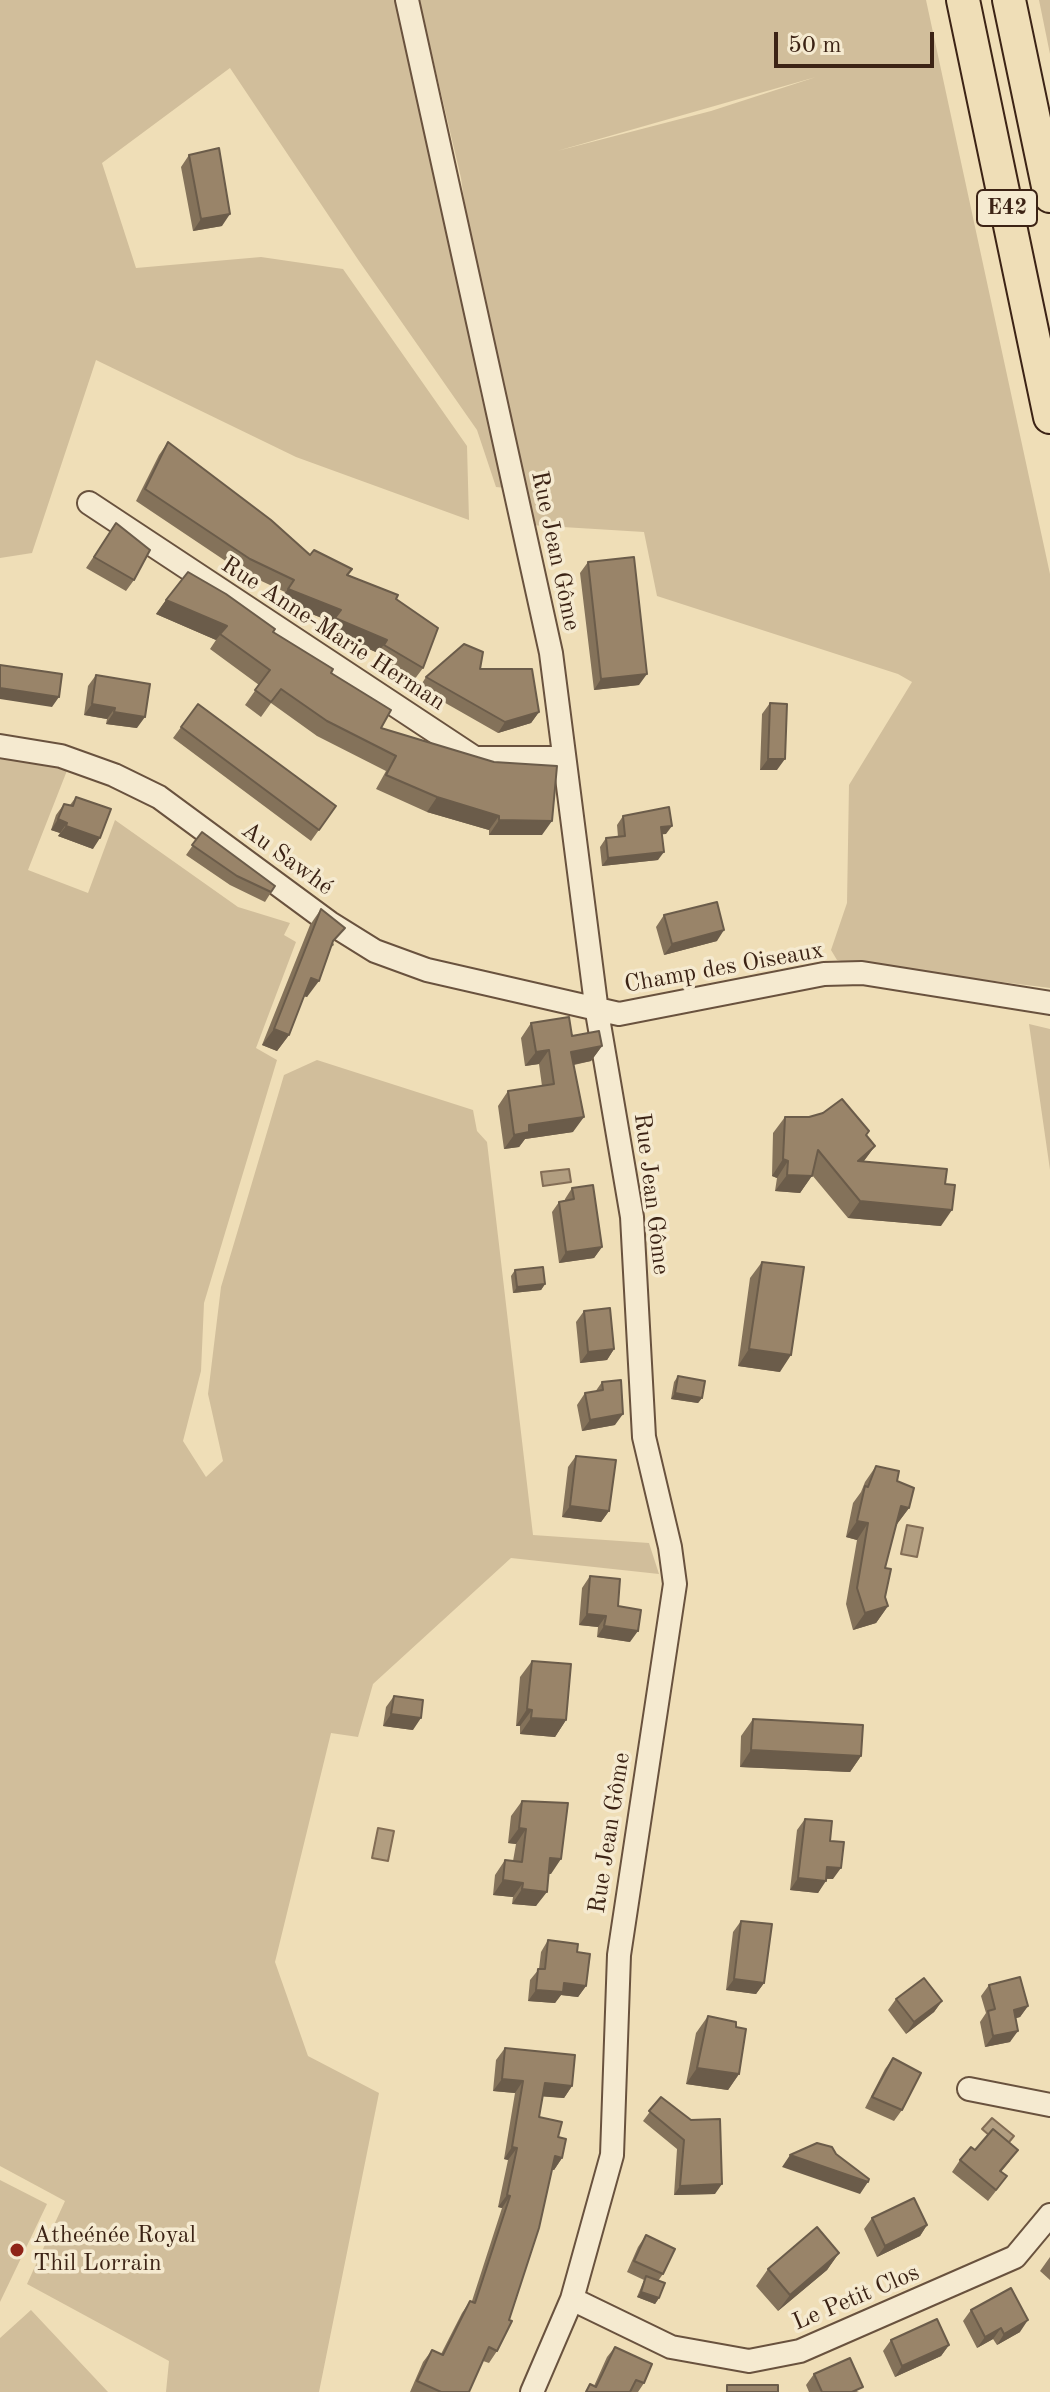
<!DOCTYPE html>
<meta charset="utf-8">
<style>
body{margin:0}
#map{position:relative;width:1050px;height:2392px;overflow:hidden;background:#efdeb7;font-family:"Old Standard TT",serif}
canvas{display:block}
.scale{position:absolute;left:774px;top:32px;width:160px;height:36px;box-sizing:border-box;border:4px solid #3c2315;border-top:0;padding-left:10px;font-size:24px;line-height:28px;white-space:nowrap;color:#3c2315;-webkit-text-stroke:6px #f5ead0;paint-order:stroke}
</style>
<div id="map">
<canvas width="1050" height="2392"></canvas>
<div class="scale">50 m</div>
</div>
<script>
const ctx = document.querySelector('canvas').getContext('2d');
ctx.lineJoin = 'round';
function fillPath(path, color) {
  ctx.fillStyle = color;
  ctx.fill(path, 'evenodd');
}
function strokePath(path, color, width, dash) {
  ctx.strokeStyle = color;
  ctx.lineWidth = width;
  ctx.lineCap = dash ? 'butt' : 'round';
  ctx.setLineDash(dash || []);
  ctx.stroke(path);
}
function drawText(font, color, halo, rows, align = 'center') {
  ctx.font = font + ' "Old Standard TT",serif';
  ctx.lineWidth = 7;
  ctx.setLineDash([]);
  ctx.textBaseline = 'middle';
  ctx.strokeStyle = halo;
  ctx.fillStyle = color;
  for (const [text, x, y, turn = 0] of rows) {
    ctx.save();
    ctx.translate(x, y);
    ctx.rotate((+turn || 0) * Math.PI / 180);
    ctx.textAlign = isNaN(turn) ? turn : align;
    if (halo) ctx.strokeText(text, 0, 0);
    ctx.fillText(text, 0, 0);
    ctx.restore();
  }
}
fillPath(new Path2D(`
 M0,0H400L442,189L481,396L506,488L496,487L477,430L359,261L230,68L102,163L136,268L261,257L343,269L467,446L469,520L296,457L96,360L32,553L0,558Z
 M419,0H926L1050,574V988L850,963L837,960L831,950L847,903L849,785L912,682L898,674L657,596L644,532L530,525L481,322L461,178ZM816,77L711,111L557,151Z
 M1039,0H1050V54Z
 M0,754L68,768L28,870L88,893L115,820L238,907L290,923L284,935L296,942L256,1048L277,1060L204,1303L201,1371L183,1441L206,1477L223,1461L208,1394L221,1287L284,1075L317,1060L473,1110L477,1131L487,1142L533,1535L649,1543L659,1574L511,1558L373,1684L358,1737L331,1733L275,1962L308,2056L379,2093L319,2392H166L169,2361L27,2284L65,2201L0,2166Z
 M1029,1024L1050,1029V1170Z
 M0,2180L47,2204L0,2302Z
 M31,2310L108,2392H0V2338Z`), '#d1be9b');
const water = new Path2D(`
 M569,1169L571,1182L543,1186L541,1172Z
 M907,1525L923,1528L917,1557L901,1554Z
 M378,1828L394,1831L388,1861L372,1858Z
 M992,2118L1014,2136L1004,2148L982,2129Z`);
fillPath(water, '#b29e80');
strokePath(water, '#836d55', 2);
const minor = new Path2D(`
 M407,0L551,653L597,1012L632,1217L644,1437L670,1547L675,1584L619,1955L612,2155L572,2299L532,2392
 M89,503L475,758H564
 M0,746L61,756L114,775L159,797L330,923L375,951L427,970L619,1014L824,974L862,973L1050,1003
 M969,2089L1050,2105
 M572,2299L671,2347L749,2361L800,2351L1015,2257L1050,2215`);
const highway = new Path2D(`
 M963,0L1050,417
 M1009,0L1050,196`);
strokePath(minor, '#69523e', 26);
strokePath(highway, '#3c2315', 36);
strokePath(minor, '#f5ead0', 22);
strokePath(highway, '#efdeb7', 32);
fillPath(new Path2D(`
 M189,155L222,226L193,231L181,167Z
 M168,442L310,555L396,599L423,668L414,680L375,657L378,653L326,630L332,622L279,601L285,592L242,572L136,501L159,455Z
 M116,523L134,580L126,591L86,568Z
 M588,562L639,685L594,690L580,573Z
 M166,600L273,632L331,673L381,728L542,835H489V830L427,812L376,789L386,771L317,736L271,703L261,717L245,705L259,685L210,649L216,640L156,614Z
 M480,669L539,712L531,723L498,733L419,688L426,677Z
 M96,675L137,728L106,724L107,719L84,715L88,686Z
 M770,703L777,770H760L762,714Z
 M198,704L336,806L311,841L173,738Z
 M76,797L93,849L58,836L60,833L51,830L56,815L64,804L70,805Z
 M623,816L666,834H662L658,860L602,866L600,847L606,838L618,837L617,825Z
 M202,832L275,886L265,902L230,885L186,855Z
 M321,909L334,945L330,948L307,997L304,996L289,1035L277,1051L262,1045L310,925Z
 M664,915L717,941L664,955L656,927Z
 M531,1023L602,1046L591,1061L574,1065L573,1132L525,1139L519,1147L504,1149L498,1106L508,1091L542,1086L539,1064L525,1066L521,1038Z
 M785,1117L866,1136L875,1146L864,1161L941,1226L848,1218L812,1175L800,1193L775,1191L777,1178L772,1176L773,1133Z
 M572,1188L602,1247L594,1258L559,1263L552,1212L559,1202L565,1201V1199Z
 M762,1262L780,1372L738,1366L750,1278Z
 M515,1270L545,1284L541,1290L513,1293L511,1276Z
 M584,1311L614,1349L607,1360L580,1363L576,1322Z
 M678,1376L702,1398L698,1403L671,1399L674,1382Z
 M602,1382L615,1425L582,1431L577,1405L585,1393L595,1392Z
 M576,1456L609,1511L601,1522L562,1517L568,1467Z
 M876,1466L897,1481L909,1508L897,1524H896L885,1568V1597L888,1606L876,1623L853,1630L846,1604L857,1540L846,1537L853,1503L861,1492L865,1482Z
 M590,1576L618,1606L630,1642L597,1637L598,1627L579,1625L582,1588Z
 M532,1661L566,1720L555,1737L520,1734V1726H516L520,1677Z
 M394,1696L413,1730L383,1726L386,1707Z
 M753,1719L861,1756L850,1772L740,1767L741,1736Z
 M522,1801L551,1874H549L536,1906L512,1904L513,1897L493,1895L495,1875L505,1860L513,1861L516,1844L508,1843L511,1816Z
 M805,1819L830,1841L833,1879H826L818,1893L790,1890L797,1830Z
 M741,1921L764,1983L756,1994L726,1990L733,1932Z
 M548,1940L577,1952L586,1986L578,1997L561,1995L555,2003L528,2001L530,1980L539,1969L541,1952Z
 M989,1985L1028,2006L1020,2017L1016,2018L1010,2042L985,2047L980,2022L986,2013L981,1996Z
 M896,1999L942,2001L934,2012L906,2034L888,2010Z
 M708,2016L736,2027L739,2074L728,2090L686,2084L696,2033Z
 M505,2048L572,2086L564,2098L543,2096L539,2117L558,2137L562,2158L554,2170L552,2169L497,2351L489,2363L483,2361L469,2392H410L423,2362L432,2350L441,2354L462,2313L470,2301H472L502,2208L498,2207L508,2160L504,2159L515,2093L493,2091L496,2060Z
 M893,2058L902,2110L894,2121L865,2108L885,2069Z
 M661,2097L715,2194L674,2195L677,2149L643,2121Z
 M975,2150L1010,2161L1001,2172L999,2187L988,2201L952,2172L960,2160Z
 M872,2218L927,2225L920,2236L877,2257L864,2229Z
 M646,2235L663,2274L658,2281L659,2298L655,2304L637,2297L644,2280L627,2272L638,2247Z
 M839,2253L827,2270L778,2311L756,2286L768,2269Z
 M1050,2257V2280L1040,2271Z
 M971,2310L1020,2332L997,2345L993,2339L977,2348L963,2321Z
 M891,2340L949,2345L941,2356L895,2377L883,2351Z
 M615,2347L644,2383L638,2392H585L590,2384L594,2386L607,2357Z
 M814,2374L859,2392H809L806,2385Z`), '#84725a');
fillPath(new Path2D(`
 M230,214L222,226L193,231L201,219Z
 M288,589L341,610L387,640L378,653L326,630L332,622L279,601Z
 M166,600L227,626L216,640L156,614Z
 M647,674L639,685L594,690L601,679Z
 M0,688L59,697L52,707L0,699Z
 M92,704L115,708L107,719L84,715Z
 M114,712L145,717L137,728L106,724Z
 M539,712L531,723L498,733L505,722Z
 M768,759H785L777,770H760Z
 M437,797L499,816L489,830L427,812Z
 M58,819L67,823L60,833L51,830Z
 M499,820L552,821L542,835H489Z
 M66,826L100,838L93,849L58,836Z
 M672,826L666,834L655,835L661,827Z
 M664,852L658,860L602,866L608,858Z
 M724,930L717,941L664,955L672,944Z
 M311,978L319,981L307,997L300,995Z
 M274,1029L289,1035L277,1051L262,1045Z
 M602,1046L591,1061L561,1067L571,1052Z
 M549,1050L539,1064L525,1066L536,1052Z
 M584,1117L573,1132L525,1139L519,1147L504,1149L514,1135L529,1125Z
 M875,1146L863,1162L858,1161Z
 M783,1159L788,1161L777,1178L772,1176Z
 M787,1175L812,1176L800,1193L775,1191Z
 M860,1201L952,1210L941,1226L848,1218Z
 M602,1247L594,1258L559,1263L566,1252Z
 M545,1284L541,1290L513,1293L517,1287Z
 M614,1349L607,1360L580,1363L588,1352Z
 M749,1349L791,1355L780,1372L738,1366Z
 M675,1393L702,1398L698,1403L671,1399Z
 M623,1414L615,1425L582,1431L590,1420Z
 M570,1506L609,1511L601,1522L562,1517Z
 M901,1506L909,1508L897,1524L889,1522Z
 M857,1521L868,1523L857,1540L846,1537Z
 M888,1606L876,1623L853,1630L865,1613Z
 M587,1614L606,1616L598,1627L579,1625Z
 M604,1626L638,1631L630,1642L597,1637Z
 M527,1709L532,1710L520,1726H516Z
 M391,1714L421,1718L413,1730L383,1726Z
 M531,1718L566,1720L555,1737L520,1734Z
 M751,1750L861,1756L850,1772L740,1767Z
 M519,1828L526,1829L516,1844L508,1843Z
 M550,1858L561,1859L551,1874L540,1873Z
 M827,1867L841,1868L833,1879L819,1878Z
 M798,1878L826,1881L818,1893L790,1890Z
 M503,1880L523,1883L513,1897L493,1895Z
 M522,1889L547,1892L536,1906L512,1904Z
 M734,1979L764,1983L756,1994L726,1990Z
 M564,1983L586,1986L578,1997L561,1995L555,2003L528,2001L536,1990Z
 M942,2001L934,2012L906,2034L914,2022Z
 M1028,2006L1020,2017L1006,2021L1014,2010Z
 M1018,2031L1010,2042L985,2047L993,2036Z
 M697,2068L739,2074L728,2090L686,2084Z
 M502,2079L523,2081L515,2093L493,2091Z
 M545,2083L572,2086L564,2098L536,2096Z
 M512,2147L517,2148L508,2160L504,2159Z
 M790,2155L868,2182L860,2194L782,2167Z
 M555,2156L562,2158L554,2170L546,2168Z
 M722,2184L715,2194L674,2195L680,2186Z
 M507,2195L510,2196L502,2208L498,2207Z
 M927,2225L920,2236L877,2257L885,2246Z
 M839,2253L827,2270L778,2311L790,2295Z
 M641,2292L659,2298L655,2304L637,2297Z
 M1028,2320L1020,2332L997,2345L1004,2334Z
 M1001,2328L993,2339L977,2348L985,2337Z
 M949,2345L941,2356L895,2377L902,2366Z`), '#6b5c4a');
const building = new Path2D(`
 M219,148L230,214L201,219L189,155Z
 M168,442L271,520L310,555L314,550L352,569L347,575L398,595L396,599L438,628L423,668L384,645L387,640L335,618L341,610L288,589L294,580L250,559L145,489Z
 M116,523L150,550L134,580L94,557Z
 M634,557L647,674L601,679L588,562Z
 M188,572L226,594L275,629L273,632L333,669L331,673L391,710L381,728L494,762L557,766L552,821L499,820V816L437,797L386,775L396,756L327,721L281,689L271,702L255,690L270,670L220,634L227,626L166,600Z
 M464,644L483,652L480,669H532L539,712L505,722L426,677Z
 M0,665L62,674L59,697L0,688Z
 M96,675L150,684L145,717L114,712L115,708L92,704Z
 M770,703L787,704L785,759H768Z
 M198,704L336,806L319,830L181,727Z
 M76,797L111,809L100,838L66,826L67,823L58,819L64,804L73,806Z
 M669,807L672,826L661,827L664,852L608,858L606,838L625,836L623,816Z
 M202,832L275,886L271,892L237,876L192,845Z
 M717,902L724,930L672,944L664,915Z
 M321,909L345,928L333,941L319,981L311,978L289,1035L274,1029Z
 M569,1017L572,1036L599,1031L602,1046L571,1052L584,1117L529,1125V1132L514,1135L508,1091L554,1084L549,1050L536,1052L531,1023Z
 M842,1099L869,1131L866,1135L875,1146L858,1161L947,1169L945,1184L955,1185L952,1210L860,1201L818,1150L812,1176L787,1175L788,1161L783,1159L785,1117H809L823,1113Z
 M593,1185L602,1247L566,1252L559,1202L574,1199L572,1188Z
 M762,1262L804,1267L791,1355L749,1349Z
 M543,1267L545,1284L517,1287L515,1270Z
 M610,1308L614,1349L588,1352L584,1311Z
 M678,1376L705,1381L702,1398L675,1393Z
 M621,1380L623,1414L590,1420L585,1393L603,1390L602,1382Z
 M576,1456L616,1460L609,1511L570,1506Z
 M876,1466L899,1471L897,1481L914,1488L909,1508L901,1506L885,1568L891,1569L885,1597L888,1606L865,1613L857,1588L868,1523L857,1521L865,1486L868,1487Z
 M590,1576L620,1579L618,1606L641,1610L638,1631L604,1626L606,1616L587,1614Z
 M532,1661L571,1664L566,1720L531,1718L532,1710L527,1709Z
 M394,1696L423,1700L421,1718L391,1714Z
 M753,1719L863,1725L861,1756L751,1750Z
 M522,1801L568,1803L561,1859L550,1858L547,1892L522,1889L523,1883L503,1880L505,1860L522,1862L526,1829L519,1828Z
 M805,1819L832,1821L830,1841L844,1842L841,1868L827,1867L826,1881L798,1878Z
 M741,1921L772,1924L764,1983L734,1979Z
 M548,1940L578,1944L577,1952L590,1954L586,1986L564,1983L563,1992L536,1990L538,1969H545Z
 M1020,1977L1028,2006L1014,2010L1018,2031L993,2036L988,2011L995,2009L989,1985Z
 M924,1978L942,2001L914,2022L896,1999Z
 M708,2016L736,2022V2027L746,2029L739,2074L697,2068Z
 M505,2048L575,2055L572,2086L545,2083L539,2117L562,2122L558,2137L566,2139L562,2158L555,2156L539,2228L509,2320L512,2321L497,2351L489,2347L469,2392H441L417,2381L432,2350L443,2355L470,2301L475,2303L510,2196L507,2195L517,2148L512,2147L523,2081L502,2079Z
 M893,2058L921,2073L902,2110L872,2097Z
 M661,2097L691,2120L720,2119L722,2184L680,2186L684,2140L649,2111Z
 M993,2129L1018,2150L1000,2171L1007,2176L996,2190L960,2160L971,2147L975,2150Z
 M817,2143L832,2147L836,2154L869,2179L868,2182L790,2155Z
 M914,2198L927,2225L885,2246L872,2218Z
 M817,2227L839,2253L790,2295L768,2269Z
 M646,2235L675,2249L663,2274L634,2261Z
 M646,2276L665,2283L659,2298L641,2292Z
 M1011,2288L1028,2320L1004,2334L1001,2328L985,2337L971,2310Z
 M937,2319L949,2345L902,2366L891,2340Z
 M615,2347L652,2364L644,2383L636,2380L630,2392H586L590,2384L596,2387Z
 M850,2358L863,2387L852,2392H822L814,2374Z
 M727,2385H778V2392H727Z`);
fillPath(building, '#998469');
strokePath(building, '#6b5c4a', 2);
for (const [x, y, r, color] of [
 [17,2250,8,"#8f2418"]
]) {
  const dot = new Path2D();
  dot.arc(x, y, r, 0, 2 * Math.PI);
  ctx.fillStyle = color;
  ctx.fill(dot);
  strokePath(dot, '#f5ead0', 3);
}
for (const [x, y, w] of [
 [1007,208,60]
]) {
  const box = new Path2D();
  box.roundRect(x - w / 2, y - 18, w, 36, 6);
  ctx.fillStyle = '#f5ead0';
  ctx.fill(box);
  strokePath(box, '#3c2315', 2);
}
drawText('bold 22px', '#3c2315', null, [
 ["E42",1007,208]
]);
drawText('24px', '#3c2315', '#f5ead0', [
 ["Rue Jean Gôme",555,551,78],
 ["Rue Anne-Marie Herman",333,634,33],
 ["Au Sawhé",287,859,36],
 ["Champ des Oiseaux",724,968,-10],
 ["Rue Jean Gôme",651,1194,83],
 ["Rue Jean Gôme",610,1833,-81],
 ["Le Petit Clos",856,2298,-23]
]);
drawText('24px', '#3c2315', '#f5ead0', [
 ["Atheénée Royal",33,2236],
 ["Thil Lorrain",33,2264]
], 'left');
</script>
